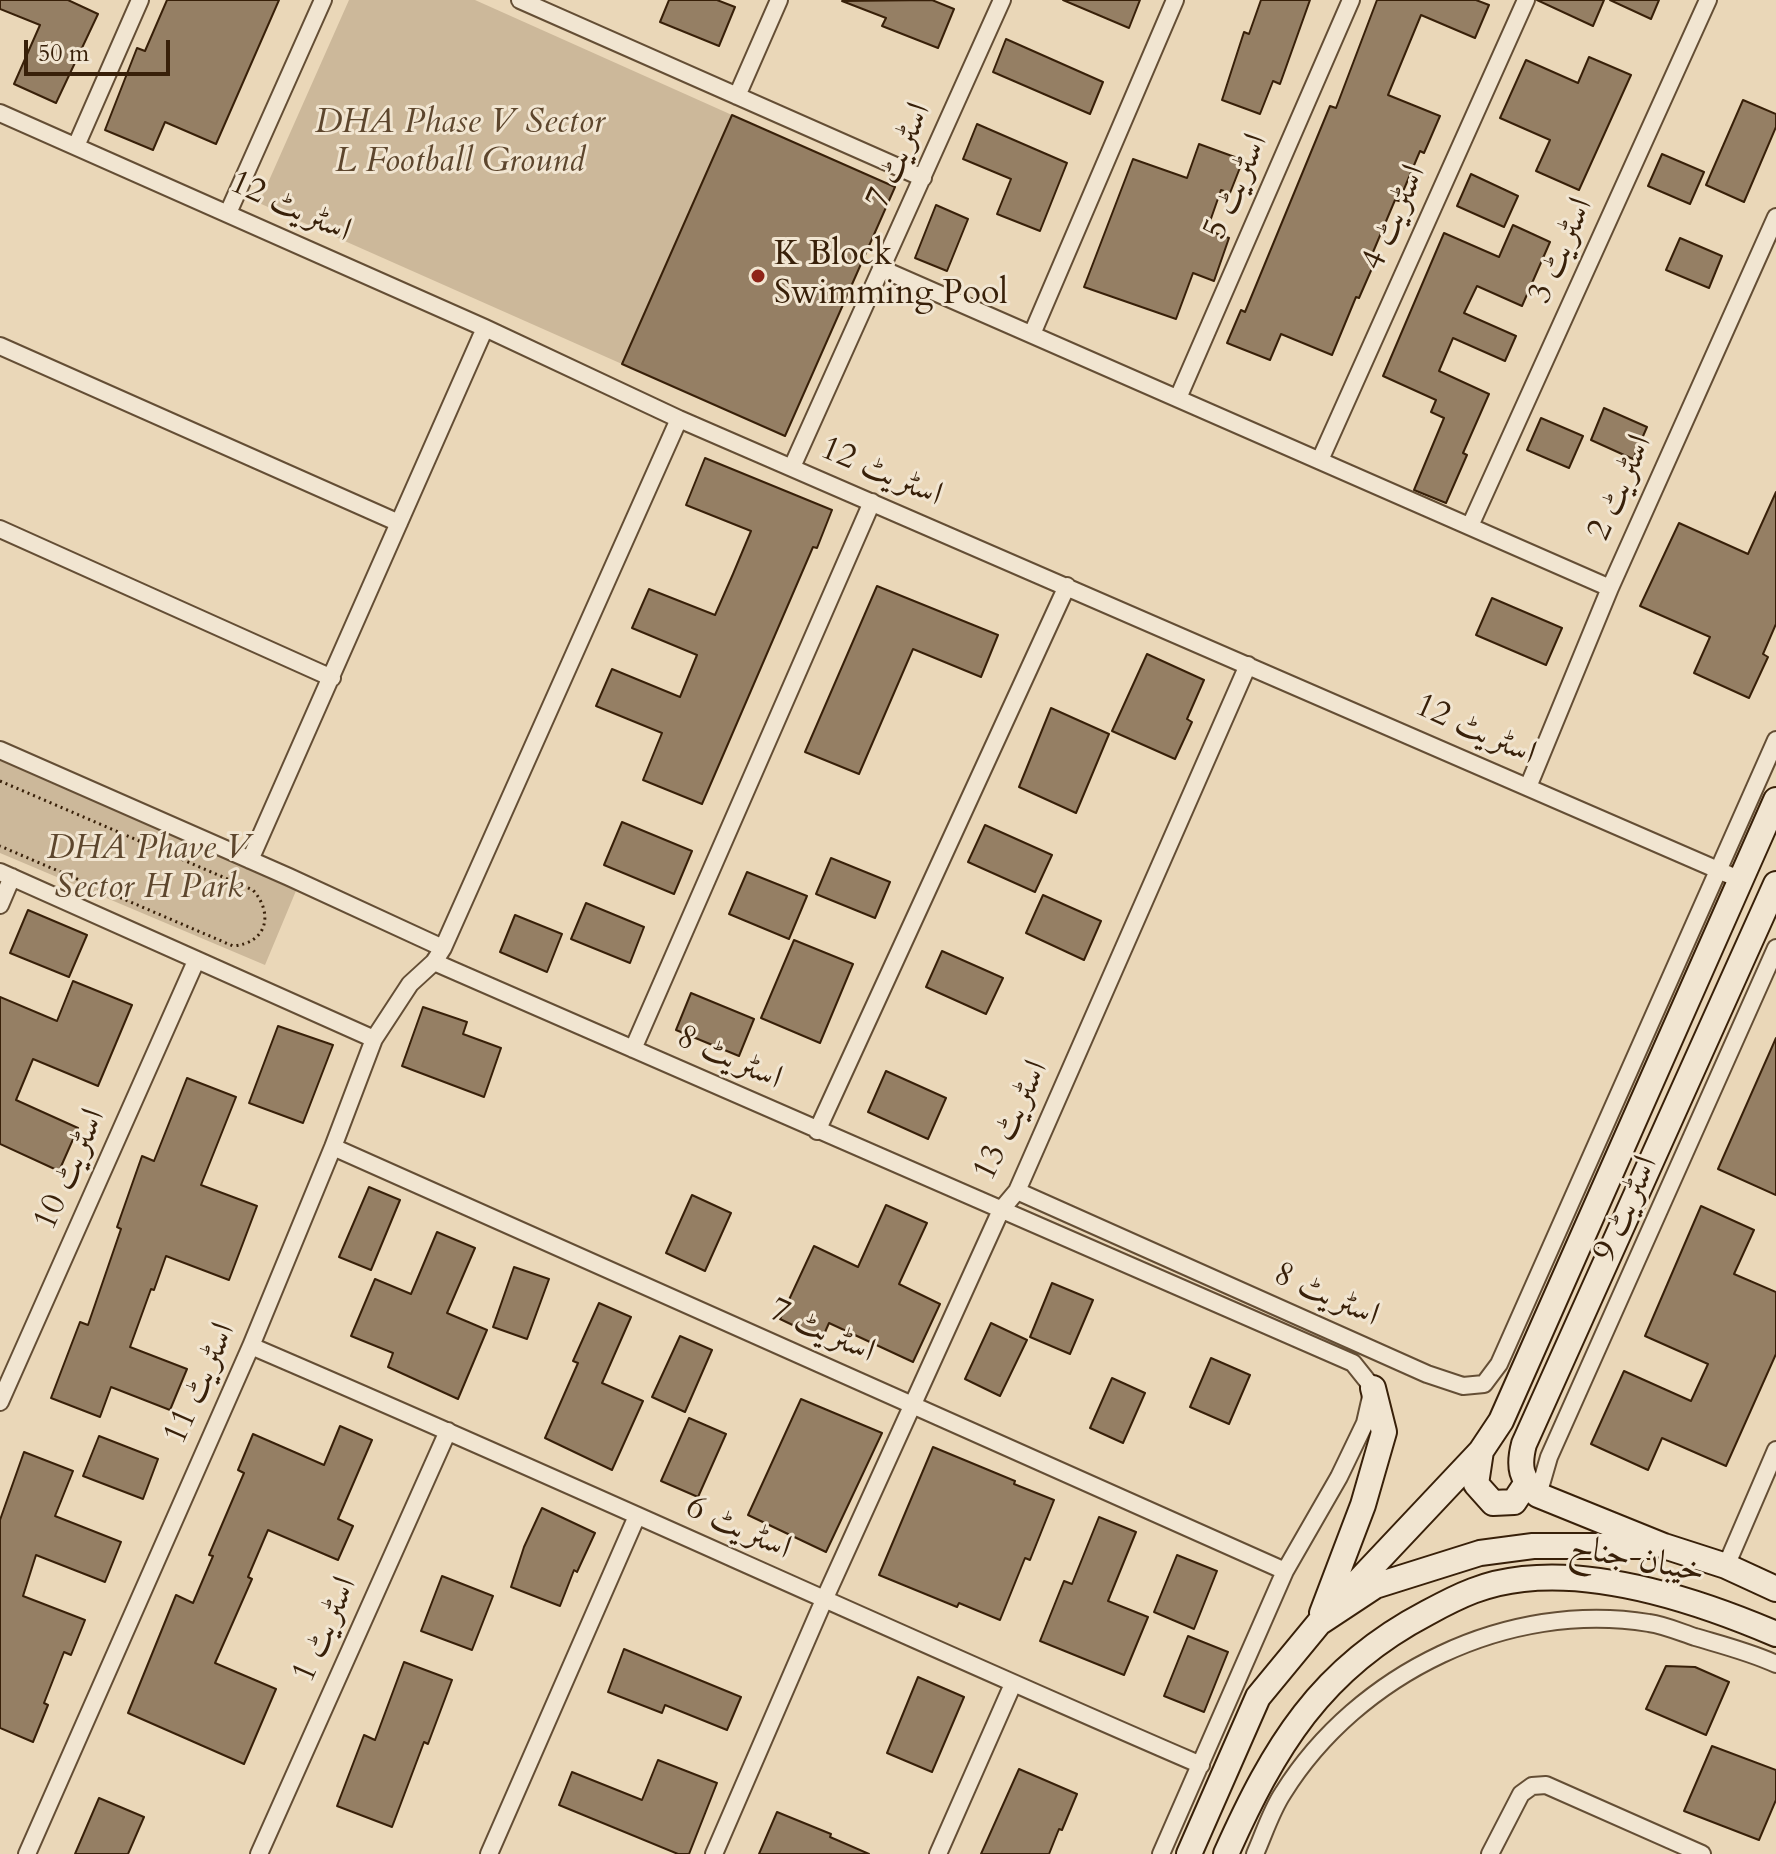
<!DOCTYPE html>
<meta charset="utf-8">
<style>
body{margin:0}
#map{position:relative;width:1776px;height:1854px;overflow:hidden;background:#ead7b8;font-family:Cardo,serif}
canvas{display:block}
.scale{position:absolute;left:24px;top:40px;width:146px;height:36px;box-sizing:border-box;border:4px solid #382009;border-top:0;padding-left:10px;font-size:24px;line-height:28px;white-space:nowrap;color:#382009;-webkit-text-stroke:6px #f1e5d1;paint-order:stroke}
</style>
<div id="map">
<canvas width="1776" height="1854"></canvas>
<div class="scale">50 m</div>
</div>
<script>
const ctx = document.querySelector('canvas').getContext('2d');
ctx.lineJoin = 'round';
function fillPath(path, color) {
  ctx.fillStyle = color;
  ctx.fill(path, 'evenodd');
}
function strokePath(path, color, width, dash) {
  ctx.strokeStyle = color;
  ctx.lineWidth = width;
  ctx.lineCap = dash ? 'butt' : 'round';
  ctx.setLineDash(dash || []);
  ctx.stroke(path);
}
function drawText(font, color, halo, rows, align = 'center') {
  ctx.font = font + ' Cardo,Amiri,serif';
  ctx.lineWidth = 6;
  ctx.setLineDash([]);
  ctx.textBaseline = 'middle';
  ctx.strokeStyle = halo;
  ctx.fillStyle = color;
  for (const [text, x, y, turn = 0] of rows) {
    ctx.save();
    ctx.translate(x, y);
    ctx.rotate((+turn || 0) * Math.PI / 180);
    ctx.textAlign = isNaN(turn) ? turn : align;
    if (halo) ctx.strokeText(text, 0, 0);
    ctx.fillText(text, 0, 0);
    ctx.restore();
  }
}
fillPath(new Path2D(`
 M349,0H475L732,115L622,364L259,203Z
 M0,760L298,886L265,965L0,853Z`), '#ccb89a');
const building = new Path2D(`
 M0,0H68L98,14L56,103L14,84L40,25L0,9Z
 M167,0H279L216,144L165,122L153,150L105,130L137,48L145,51Z
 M669,0H717L735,7L719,46L660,22Z
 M932,0L954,9L938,48L882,26L886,18L842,1Z
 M1063,0H1140L1129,28Z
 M1261,0H1310L1280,84L1273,81L1260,114L1222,100L1244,32L1249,34Z
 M1377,0H1476L1489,5L1475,38L1421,15L1388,95L1440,116L1424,153L1420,151L1399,201L1395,200L1368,264L1373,266L1359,298L1356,297L1332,355L1281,334L1270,360L1227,343L1241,310L1245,312L1330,106L1336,108Z
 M1537,0H1604L1593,26Z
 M1610,0H1659L1651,19Z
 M1006,39L1103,82L1090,114L993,72Z
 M1589,57L1631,75L1579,190L1536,171L1550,140L1500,118L1526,60L1578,83Z
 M1743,100L1776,114V127L1744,202L1706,185Z
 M732,115L895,187L785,436L622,364Z
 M977,124L1067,163L1040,231L997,214L1011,179L963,159Z
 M1199,144L1243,160L1230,193L1221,190L1207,230L1229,238L1214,281L1193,273L1176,319L1084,287L1133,159L1187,178Z
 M1662,154L1704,172L1690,204L1648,186Z
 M1471,174L1518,196L1504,227L1457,206Z
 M936,205L968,219L947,271L915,258Z
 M1513,225L1550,242L1522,306L1477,286L1464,313L1516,336L1505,361L1453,338L1439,371L1489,394L1463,453L1467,455L1446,503L1414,490L1444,418L1431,412L1436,400L1383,376L1444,233L1499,257Z
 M1680,238L1722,256L1709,288L1666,270Z
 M1604,408L1647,427L1633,459L1591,440Z
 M1541,418L1583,436L1569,468L1527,450Z
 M705,458L832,510L817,548L813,547L702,804L643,780L662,733L596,706L612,669L680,697L697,655L632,628L649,589L715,615L733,574L751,531L686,505Z
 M1776,492V624L1763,654L1768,657L1749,698L1694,673L1710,637L1640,606L1679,523L1748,554Z
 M877,586L998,635L981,677L913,649L859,774L805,752Z
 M1492,598L1562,628L1546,665L1476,635Z
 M1147,654L1204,680L1187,719L1192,722L1175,759L1112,731Z
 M1051,708L1109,734L1076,813L1019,787Z
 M622,822L692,851L674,894L604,865Z
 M985,825L1052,855L1035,892L968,862Z
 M831,858L890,882L875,918L816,894Z
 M747,872L807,896L789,939L729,914Z
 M1043,895L1101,921L1084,960L1026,933Z
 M586,903L644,927L630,963L571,939Z
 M28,910L87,935L69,977L10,953Z
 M515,915L562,934L547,972L500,952Z
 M794,940L853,964L820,1043L761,1018Z
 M942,951L1003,978L986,1014L926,987Z
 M73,981L132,1005L98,1086L33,1059L16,1100L78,1128L59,1171L0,1144V997L57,1021Z
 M691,993L754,1019L739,1056L676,1030Z
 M423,1007L467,1022L463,1034L501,1048L484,1097L402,1066Z
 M278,1026L333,1045L303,1123L249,1103Z
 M1776,1038V1195L1718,1169Z
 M886,1071L946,1098L928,1139L868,1112Z
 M187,1078L236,1097L201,1185L257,1206L229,1280L166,1256L154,1290L151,1289L130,1347L187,1369L170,1410L111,1387L100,1417L51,1398L80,1322L88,1325L121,1229L117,1227L142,1156L154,1161Z
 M369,1187L400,1200L371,1270L339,1257Z
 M692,1195L731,1213L705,1271L666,1253Z
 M886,1205L927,1223L899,1284L940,1304L913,1362L829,1323L822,1339L780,1319L814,1246L858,1267Z
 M1701,1206L1754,1230L1734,1274L1776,1292V1354L1726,1466L1662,1438L1648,1470L1591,1444L1624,1371L1691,1401L1708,1364L1645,1336Z
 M437,1232L475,1248L447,1313L487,1330L458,1399L388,1367L393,1353L351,1336L375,1279L411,1294Z
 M514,1267L549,1279L527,1339L493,1327Z
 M1052,1283L1093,1300L1070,1354L1030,1337Z
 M599,1303L631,1317L602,1383L643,1401L612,1470L545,1438L578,1363L573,1361Z
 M991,1323L1027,1340L1000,1396L965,1379Z
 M680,1336L712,1350L685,1412L652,1397Z
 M1211,1358L1250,1375L1229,1424L1190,1407Z
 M1112,1378L1145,1393L1123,1443L1090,1428Z
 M801,1399L882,1433L826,1552L748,1515Z
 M689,1418L726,1434L698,1497L661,1481Z
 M340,1426L372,1440L338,1519L353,1526L338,1560L268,1530L248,1577L252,1579L215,1663L276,1689L244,1764L128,1713L176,1595L193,1603L213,1556L209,1555L244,1473L238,1470L253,1434L324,1465Z
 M99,1436L158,1459L143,1499L83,1476Z
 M933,1447L1015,1481L1014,1484L1054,1500L1030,1560L1025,1558L1000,1620L959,1603L957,1607L879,1575Z
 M24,1452L73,1471L55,1516L121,1542L105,1582L36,1555L23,1596L85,1620L71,1655L64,1652L44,1703L48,1705L33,1742L0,1728V1520Z
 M542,1508L595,1533L577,1572L574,1570L560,1606L511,1587L524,1547Z
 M1099,1517L1136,1532L1108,1601L1148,1617L1124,1675L1040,1641L1064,1581L1072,1584Z
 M1177,1555L1217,1571L1194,1629L1154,1612Z
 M442,1576L493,1596L472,1650L421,1631Z
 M1188,1636L1228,1652L1204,1712L1164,1696Z
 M624,1649L741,1697L727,1730L665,1705L662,1713L608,1692Z
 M404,1662L452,1680L428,1744L424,1742L392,1827L337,1806L364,1735L375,1740Z
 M1666,1666L1695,1667L1729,1682L1706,1735L1646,1709Z
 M918,1677L964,1697L932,1772L887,1753Z
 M1712,1746L1776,1770V1800L1759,1840L1684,1811Z
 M658,1760L717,1783L689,1854H678L559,1805L572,1772L642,1800Z
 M1019,1769L1077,1794L1062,1830L1059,1829L1049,1854H981Z
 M99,1798L144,1817L128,1854H75Z
 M777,1812L831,1834L830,1837L869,1854H759Z`);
fillPath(building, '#957f64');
strokePath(building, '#382009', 2);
const minor = new Path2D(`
 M520,0L923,178
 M737,96L779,0
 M0,113L485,328L679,419L1741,880
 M76,146L140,0
 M228,213L323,0
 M882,269L1610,588
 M1032,334L1175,0
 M0,346L399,523
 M1178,398L1351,0
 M1320,460L1526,0
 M792,467L1002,0
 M1470,526L1708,0
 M0,529L332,678
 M0,750L289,877L443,948
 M1528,787L1610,588L1776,217
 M250,860L485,328
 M0,872L374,1039
 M0,905L12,877
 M434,962L1353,1363L1373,1388L1365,1423L1339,1477L1285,1571L1161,1854
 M633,1049L872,502
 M817,1131L1067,586
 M333,1147L1285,1571
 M1017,1191L1427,1374L1463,1386L1484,1384L1499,1364L1776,740
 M251,1346C569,1482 883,1628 1201,1765
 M0,1402L196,961
 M1538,1495L1549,1457L1776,948
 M1726,1566L1776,1450
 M27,1854L251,1346L333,1147L374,1039L410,984L434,962L443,948L679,419
 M259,1854L448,1431
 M489,1854L637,1516
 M714,1854L824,1600L1001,1210L1017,1191L1248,665
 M938,1854L1013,1684
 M1255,1854C1264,1834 1271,1811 1283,1793C1358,1673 1508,1600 1649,1623C1664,1625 1680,1632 1695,1637C1722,1645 1750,1652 1776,1664
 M1490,1854L1521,1794L1532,1786L1546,1785L1702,1854`);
const secondary = new Path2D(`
 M1776,884L1524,1444C1518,1467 1521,1479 1538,1495L1664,1546L1726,1566L1776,1589
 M1481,1451L1476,1484L1493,1503L1514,1502L1526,1484
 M1322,1613L1363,1505L1384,1432L1373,1388
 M1319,1623L1481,1451L1501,1421L1776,800
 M1189,1854L1258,1697L1319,1623L1375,1586L1480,1553L1533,1546H1652
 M1226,1854C1274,1747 1320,1669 1427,1613C1460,1595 1485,1583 1523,1579C1605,1570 1701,1602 1776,1634`);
strokePath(minor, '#644e35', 20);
strokePath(secondary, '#382009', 28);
strokePath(new Path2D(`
 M0,781L253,890C274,914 267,943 233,946L0,846`), '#382009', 3, [2, 4]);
strokePath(minor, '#f1e5d1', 16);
strokePath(secondary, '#f1e5d1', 24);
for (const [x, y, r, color] of [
 [758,276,8,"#8f2418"]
]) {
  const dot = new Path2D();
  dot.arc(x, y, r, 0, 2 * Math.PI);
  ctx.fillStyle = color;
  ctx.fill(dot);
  strokePath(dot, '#f1e5d1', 3);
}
drawText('italic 34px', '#5d462d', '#f1e5d1', [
 ["DHA Phase V Sector",460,124],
 ["L Football Ground",460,163],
 ["DHA Phave V",149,850],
 ["Sector H Park",149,889]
]);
drawText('34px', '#382009', '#f1e5d1', [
 ["اسٹریٹ 7",900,156,-66],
 ["اسٹریٹ 5",1237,187,-66],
 ["اسٹریٹ 12",290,208,24],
 ["اسٹریٹ 4",1395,218,-66],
 ["اسٹریٹ 3",1562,251,-66],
 ["اسٹریٹ 12",881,473,23],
 ["اسٹریٹ 2",1621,488,-66],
 ["اسٹریٹ 12",1475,731,24],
 ["اسٹریٹ 8",729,1059,24],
 ["اسٹریٹ 13",1012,1121,-64],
 ["اسٹریٹ 10",71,1170,-66],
 ["اسٹریٹ 9",1627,1209,-66],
 ["اسٹریٹ 8",1326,1296,24],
 ["اسٹریٹ 7",822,1332,24],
 ["اسٹریٹ 11",201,1384,-66],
 ["اسٹریٹ 6",738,1529,24],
 ["خیبان جناح",1637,1561,11],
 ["اسٹریٹ 1",326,1630,-66]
]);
drawText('34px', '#382009', '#f1e5d1', [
 ["K Block",774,256],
 ["Swimming Pool",774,295]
], 'left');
</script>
